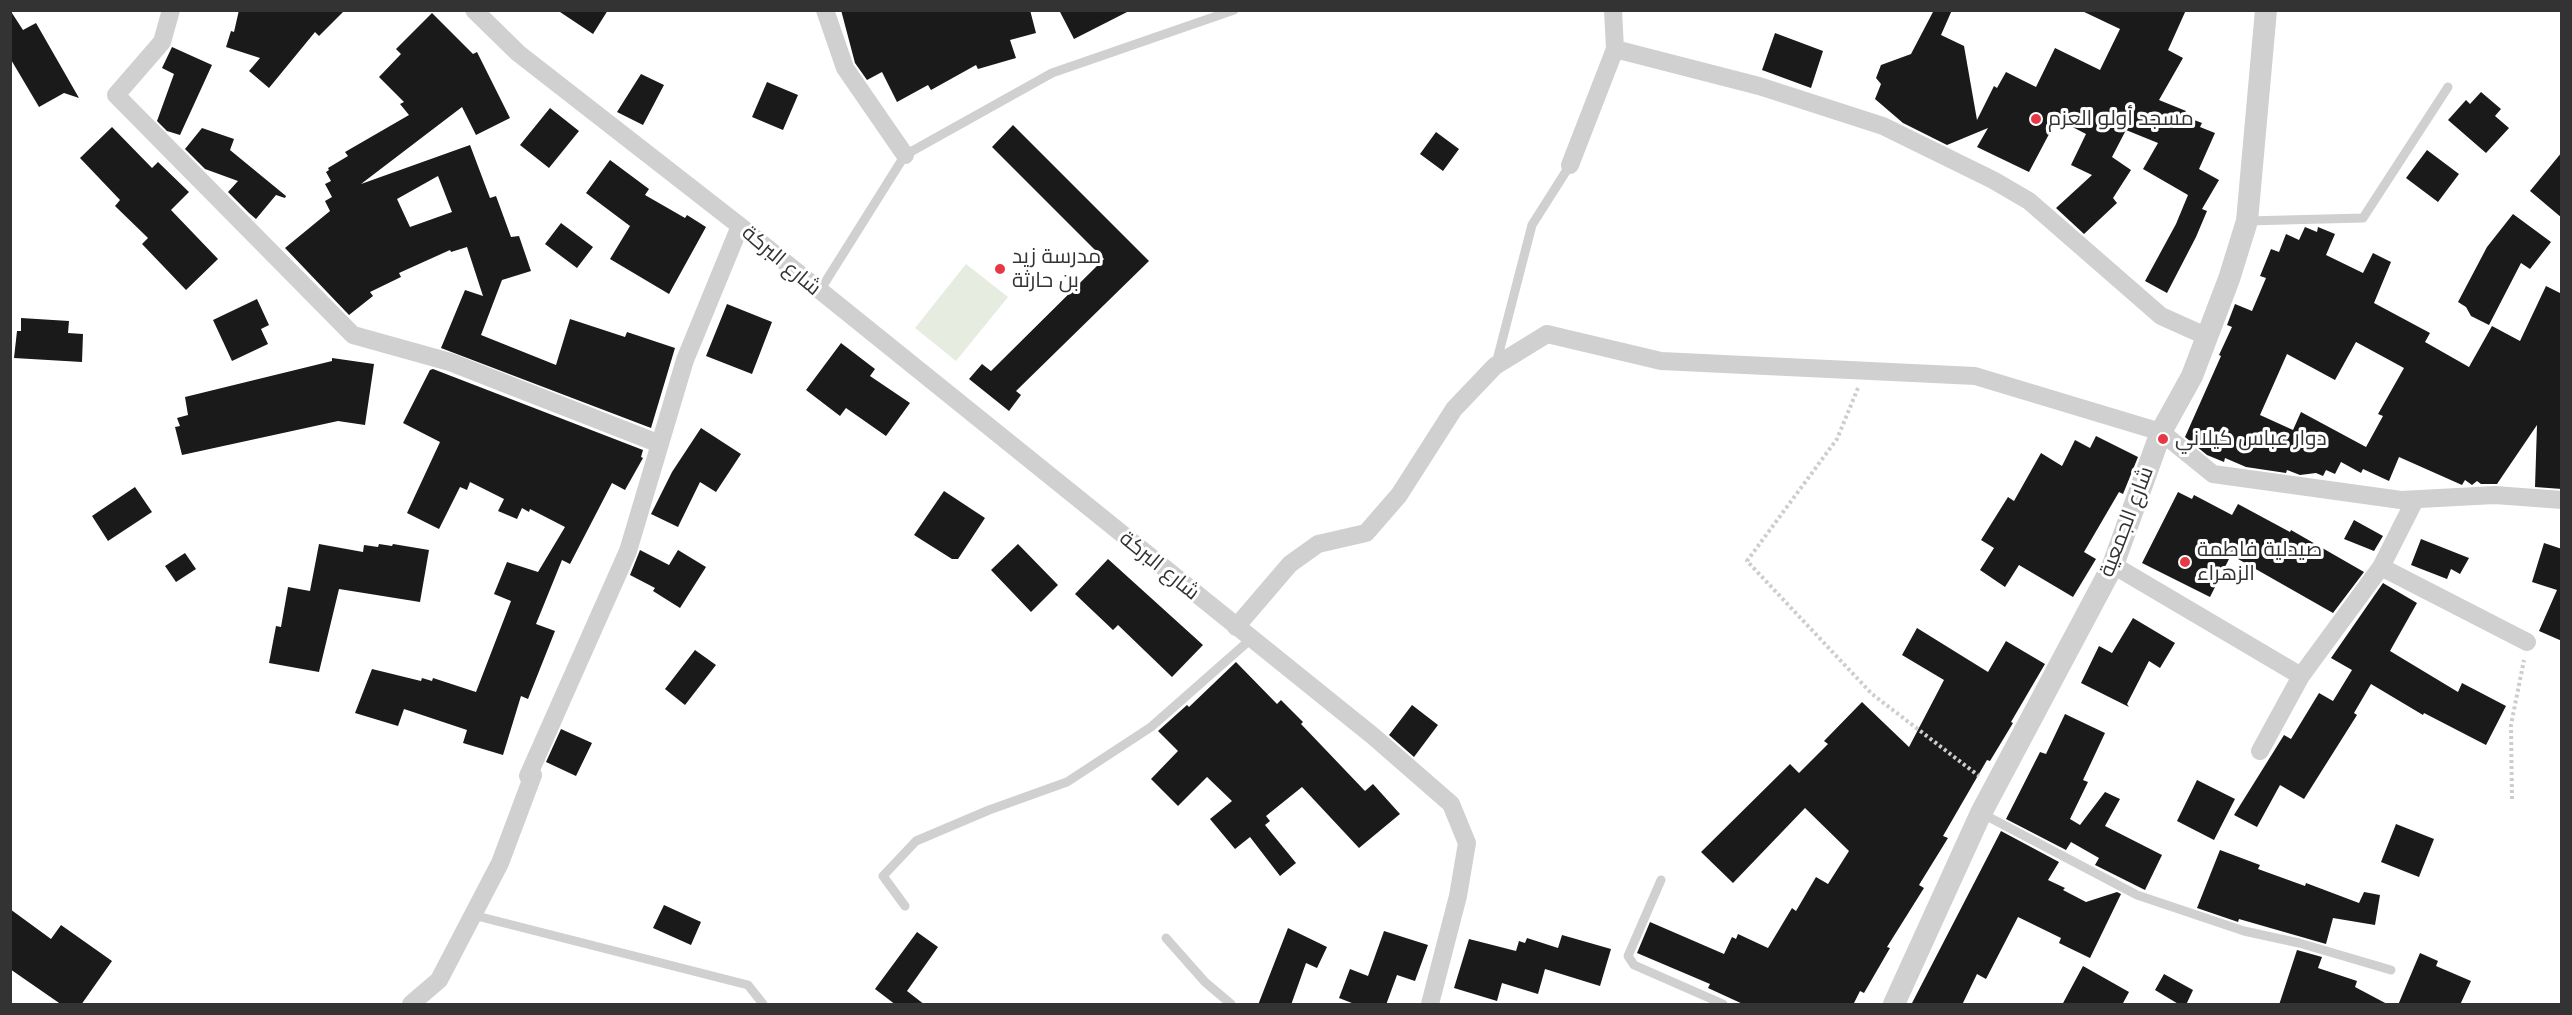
<!DOCTYPE html>
<meta charset="utf-8">
<style>
body{margin:0}
#map{position:relative;width:2572px;height:1015px;overflow:hidden;background:#fff;font-family:"Fira Sans",sans-serif}
canvas{display:block}
.frame{position:absolute;inset:0;border:12px solid #333;pointer-events:none}
</style>
<div id="map">
<canvas width="2572" height="1015"></canvas>
<div class="frame"></div>
</div>
<script>
const ctx = document.querySelector('canvas').getContext('2d');
ctx.lineJoin = 'round';
function fillPath(path, color) {
  ctx.fillStyle = color;
  ctx.fill(path, 'evenodd');
}
function strokePath(path, color, width, dash) {
  ctx.strokeStyle = color;
  ctx.lineWidth = width;
  ctx.lineCap = dash ? 'butt' : 'round';
  ctx.setLineDash(dash || []);
  ctx.stroke(path);
}
function drawText(font, color, halo, rows, align = 'center') {
  ctx.font = font + ' "Fira Sans",Cairo,sans-serif';
  ctx.lineWidth = 6;
  ctx.setLineDash([]);
  ctx.textBaseline = 'middle';
  ctx.strokeStyle = halo;
  ctx.fillStyle = color;
  for (const [text, x, y, turn = 0] of rows) {
    ctx.save();
    ctx.translate(x, y);
    ctx.rotate((+turn || 0) * Math.PI / 180);
    ctx.textAlign = isNaN(turn) ? turn : align;
    if (halo) ctx.strokeText(text, 0, 0);
    ctx.fillText(text, 0, 0);
    ctx.restore();
  }
}
fillPath(new Path2D(`
 M966,264L1008,297L956,361L915,328Z`), '#e6ecdf');
fillPath(new Path2D(`
 M10,10L23,30L36,23L79,98L64,93L39,107L10,58Z
 M239,10H345L319,36L315,32L269,88L249,71L260,58L226,47L231,31L234,32Z
 M557,10H608L593,34Z
 M841,10H1030L1036,33L1010,40L1016,58L978,69L976,65L931,90L928,85L897,102L882,72L867,80L855,63Z
 M1059,10H1131L1074,39Z
 M1934,10H1952L1941,35L1964,46L1977,120L1994,86L1997,88L2006,72L2036,87L2055,48L2100,70L2120,29L2080,10H2186L2168,50L2183,58L2159,100L2186,111L2184,116L2202,123L2200,127L2215,133L2199,169L2219,180L2202,209L2207,211L2196,237L2167,293L2145,281L2176,224L2188,195L2143,169L2158,143L2126,130L2112,157L2131,170L2113,198L2117,203L2084,234L2056,208L2092,175L2071,165L2086,134L2057,119L2029,172L1977,147L1988,128L1947,145L1903,123L1875,99L1881,84L1876,78L1881,65L1911,54Z
 M432,13L473,54L477,52L510,118L476,135L462,107L361,184L470,145L490,198L496,196L511,237L519,236L531,271L502,280L481,335L556,365L570,319L625,337L627,332L675,348L651,428L441,348L465,290L483,296L467,247L451,252L450,250L399,273L401,277L370,292L373,296L349,315L285,248L330,211L325,201L332,197L325,184L331,181L326,172L329,170L328,168L348,156L345,152L409,115L400,104L404,102L379,77L401,54L396,49ZM438,176L452,212L410,227L397,199Z
 M1775,33L1823,51L1811,88L1762,70Z
 M172,47L212,65L180,135L167,131L157,121L174,74L162,68Z
 M641,74L664,85L643,125L617,112Z
 M767,82L798,95L783,130L752,117Z
 M2481,92L2501,109L2495,116L2509,128L2486,153L2448,120L2466,100L2470,104Z
 M550,108L579,131L549,168L520,145Z
 M1013,125L1149,261L1016,391L1021,395L1009,411L969,379L982,364L991,371L1104,259L992,147Z
 M112,127L152,168L158,162L189,192L171,210L218,259L186,290L142,244L148,238L115,206L120,200L80,158Z
 M202,128L234,139L230,150L286,196L285,198L276,195L256,219L249,213L228,192L238,181L205,169L185,149Z
 M1436,132L1459,149L1443,171L1420,154Z
 M2427,150L2459,174L2438,202L2406,178Z
 M2562,152V218L2530,191Z
 M610,160L649,189L645,195L685,218L687,215L706,227L669,294L610,259L630,226L586,193Z
 M2513,214L2551,242L2530,269L2521,263L2489,325L2471,316L2466,307L2458,302L2487,247Z
 M561,223L593,247L577,268L545,244Z
 M2305,227L2317,232L2318,227L2335,234L2326,255L2363,273L2373,253L2391,262L2374,303L2430,333L2425,342L2469,367L2492,326L2520,341L2546,286L2562,294V489L2535,487L2537,425L2497,484H2481L2477,481L2472,485L2465,480L2462,485L2399,457L2389,481L2363,469L2361,473L2341,462L2335,474L2326,470L2323,476L2316,473L2300,475L2287,470L2286,473L2246,467L2225,458L2224,462L2207,455L2185,437L2221,356L2219,355L2232,327L2227,325L2235,304L2252,311L2266,278L2260,276L2271,249L2279,252L2286,234L2299,240ZM2356,342L2404,368L2378,414L2383,416L2366,447L2301,412L2293,430L2260,415L2287,354L2335,380Z
 M257,299L269,325L261,329L268,344L232,361L213,320Z
 M727,304L772,322L752,374L706,356Z
 M21,318L69,321L68,333L83,334L82,362L14,358L17,331H21Z
 M841,343L875,369L870,376L910,403L886,436L846,408L840,416L806,390Z
 M332,358L374,364L365,425L338,421L182,455L175,427L180,426L177,418L188,415L185,397L332,361Z
 M433,369L643,450L641,457L643,458L625,490L612,483L570,564L562,560L536,624L555,631L528,699L521,696L503,755L463,743L467,730L404,709L398,726L355,713L372,669L421,681L422,678L432,681L433,678L476,692L511,601L494,594L507,562L538,572L565,527L530,509L529,512L522,508L517,519L498,511L504,499L470,482L467,490L460,487L439,529L407,513L440,442L403,423L430,370Z
 M701,428L741,454L716,492L700,482L678,527L651,514L672,472Z
 M2096,436L2138,457L2123,494L2119,492L2084,552L2096,559L2073,597L2019,565L2005,587L1980,570L1994,548L1981,540L2008,497L2014,501L2041,453L2062,466L2075,440L2090,448Z
 M135,487L152,512L108,541L92,516Z
 M944,491L985,518L958,559H952L914,535Z
 M2178,492L2192,499L2194,495L2232,515L2238,504L2290,532L2291,530L2364,572L2333,613L2231,555L2210,597L2142,563Z
 M2354,520L2383,536L2374,551L2344,539Z
 M2421,539L2469,558L2460,574L2451,569L2447,579L2411,565Z
 M2544,543L2562,549V641L2539,631L2557,590L2532,582Z
 M319,544L363,552L364,545L378,547L379,544L392,546L393,544L429,550L420,602L339,589L319,672L269,663L276,626L281,627L288,587L310,591Z
 M1018,544L1058,585L1031,612L991,570Z
 M640,550L669,565L678,550L706,567L680,608L653,591L655,588L630,575Z
 M185,553L196,569L176,582L165,566Z
 M1108,559L1203,645L1172,677L1118,625L1113,630L1075,594Z
 M2383,583L2417,603L2390,651L2458,692L2462,683L2506,706L2486,745L2424,713L2423,715L2371,684L2354,713L2357,715L2304,799L2280,785L2257,827L2234,815L2284,735L2291,739L2319,693L2333,701L2352,670L2331,658Z
 M2133,618L2175,643L2160,668L2149,661L2127,704L2129,707L2081,683L2099,646L2112,653Z
 M1917,628L1988,672L2006,641L2045,664L2011,722L2013,723L1990,761L1987,760L1943,836L1948,838L1919,885L1924,888L1887,947L1890,948L1864,993L1860,991L1853,1005H1745L1708,988L1710,984L1637,953L1650,922L1724,954L1732,937L1736,939L1738,934L1768,948L1792,908L1796,911L1816,877L1828,884L1849,851L1805,808L1733,883L1701,852L1790,764L1799,773L1828,744L1824,741L1862,702L1909,747L1944,680L1902,655Z
 M695,650L716,665L685,705L665,689Z
 M1236,662L1277,704L1281,700L1303,722L1301,724L1365,791L1373,784L1400,814L1359,848L1302,787L1266,816L1270,821L1265,825L1296,863L1280,876L1250,837L1235,849L1210,819L1232,801L1207,777L1178,806L1151,779L1178,751L1158,731L1187,705L1189,707Z
 M1412,705L1438,725L1414,757L1389,735Z
 M2065,714L2105,733L2083,780L2088,782L2070,819L2080,825L2105,792L2120,799L2105,826L2162,855L2145,890L2095,865L2099,858L2071,842L2066,850L2006,819L2040,752L2046,754Z
 M561,729L592,743L576,776L546,762Z
 M2197,780L2235,799L2214,840L2177,821Z
 M2396,824L2434,839L2419,877L2381,862Z
 M2001,831L2059,862L2048,880L2065,888L2063,890L2086,902L2117,892L2121,894L2090,958L2059,943L2061,938L2018,917L1986,979L1977,974L1962,1005H1911Z
 M2220,850L2260,865L2258,869L2305,886L2306,883L2359,903L2364,892L2380,895L2375,925L2333,918L2326,944L2239,919L2238,922L2197,908Z
 M664,905L701,922L691,945L653,928Z
 M10,909L51,939L61,925L112,961L81,1005H62L10,969Z
 M1288,928L1327,947L1317,968L1306,963L1291,1005H1258Z
 M1384,931L1428,945L1415,981L1397,975L1386,1005H1357L1339,998L1350,969L1368,976Z
 M917,932L938,947L907,991L925,1005H896L875,989Z
 M1562,935L1611,949L1600,986L1545,969L1538,994L1502,983L1497,1001L1454,988L1469,939L1516,951L1519,941L1525,943L1527,938L1558,948Z
 M2297,950L2322,957L2318,968L2357,981L2355,987L2389,1005H2279Z
 M2420,953L2438,961L2436,966L2471,981L2460,1005H2398Z
 M2083,966L2129,992L2122,1005H2062Z
 M2164,974L2193,990L2186,1005H2180L2155,990Z`), '#1a1a1a');
strokePath(new Path2D(`
 M1858,388L1837,439L1747,561L1872,694L1979,776
 M2512,799L2511,725L2524,660`), '#cdcdcd', 4, [3, 3]);
strokePath(new Path2D(`
 M2247,221L2363,218L2448,87
 M819,292L905,155L1052,73L1234,10
 M1496,364L1532,225L1570,165
 M1981,813L2137,895L2244,931L2299,943L2391,970
 M1661,880L1628,956L1634,965L1723,1004
 M905,906L883,876L916,841L989,810L1067,782L1151,727L1251,639
 M473,915L748,985L763,1004
 M1166,938L1205,982L1231,1004`), '#d0d0d0', 9);
strokePath(new Path2D(`
 M171,10L162,42L116,95L353,335L450,362L660,444
 M474,10L518,53L740,226L1373,736L1451,804L1467,843L1458,896L1430,1004
 M825,10L845,68L905,155
 M1615,49L1759,86L1883,126L1993,180L2029,201L2161,316L2208,337
 M1570,165L1615,49L1613,10
 M2113,565L2301,676
 M2381,567L2527,642
 M1236,627L1290,564L1318,544L1366,533L1399,495L1454,409L1495,366L1547,334L1661,361L1975,376L2161,432L2213,474L2401,500L2495,495L2562,500
 M2260,751L2301,676L2381,567L2415,500
 M411,1004L439,980L500,863L533,775L528,776L628,551L685,360L740,226`), '#d0d0d0', 18);
strokePath(new Path2D(`
 M1894,1004L1981,813L2113,565L2161,432L2192,376L2229,279L2247,221L2266,10`), '#d0d0d0', 22);
for (const [x, y, r, color] of [
 [2036,119,6,"#e63946"],
 [1000,269,6,"#e63946"],
 [2163,439,6,"#e63946"],
 [2185,562,6,"#e63946"]
]) {
  const dot = new Path2D();
  dot.arc(x, y, r, 0, 2 * Math.PI);
  ctx.fillStyle = color;
  ctx.fill(dot);
  strokePath(dot, '#fff', 2);
}
drawText('21px', '#333', '#fff', [
 ["مسجد أولو العزم",2048,119],
 ["مدرسة زيد",1012,257],
 ["بن حارثة",1012,281],
 ["دوار عباس كيلاني",2175,439],
 ["صيدلية فاطمة",2197,550],
 ["الزهراء",2197,574]
], 'left');
drawText('21px', '#333', '#fff', [
 ["شارع البركة",781,261,40],
 ["شارع الجمعية",2127,522,-69],
 ["شارع البركة",1159,566,39]
]);
</script>
